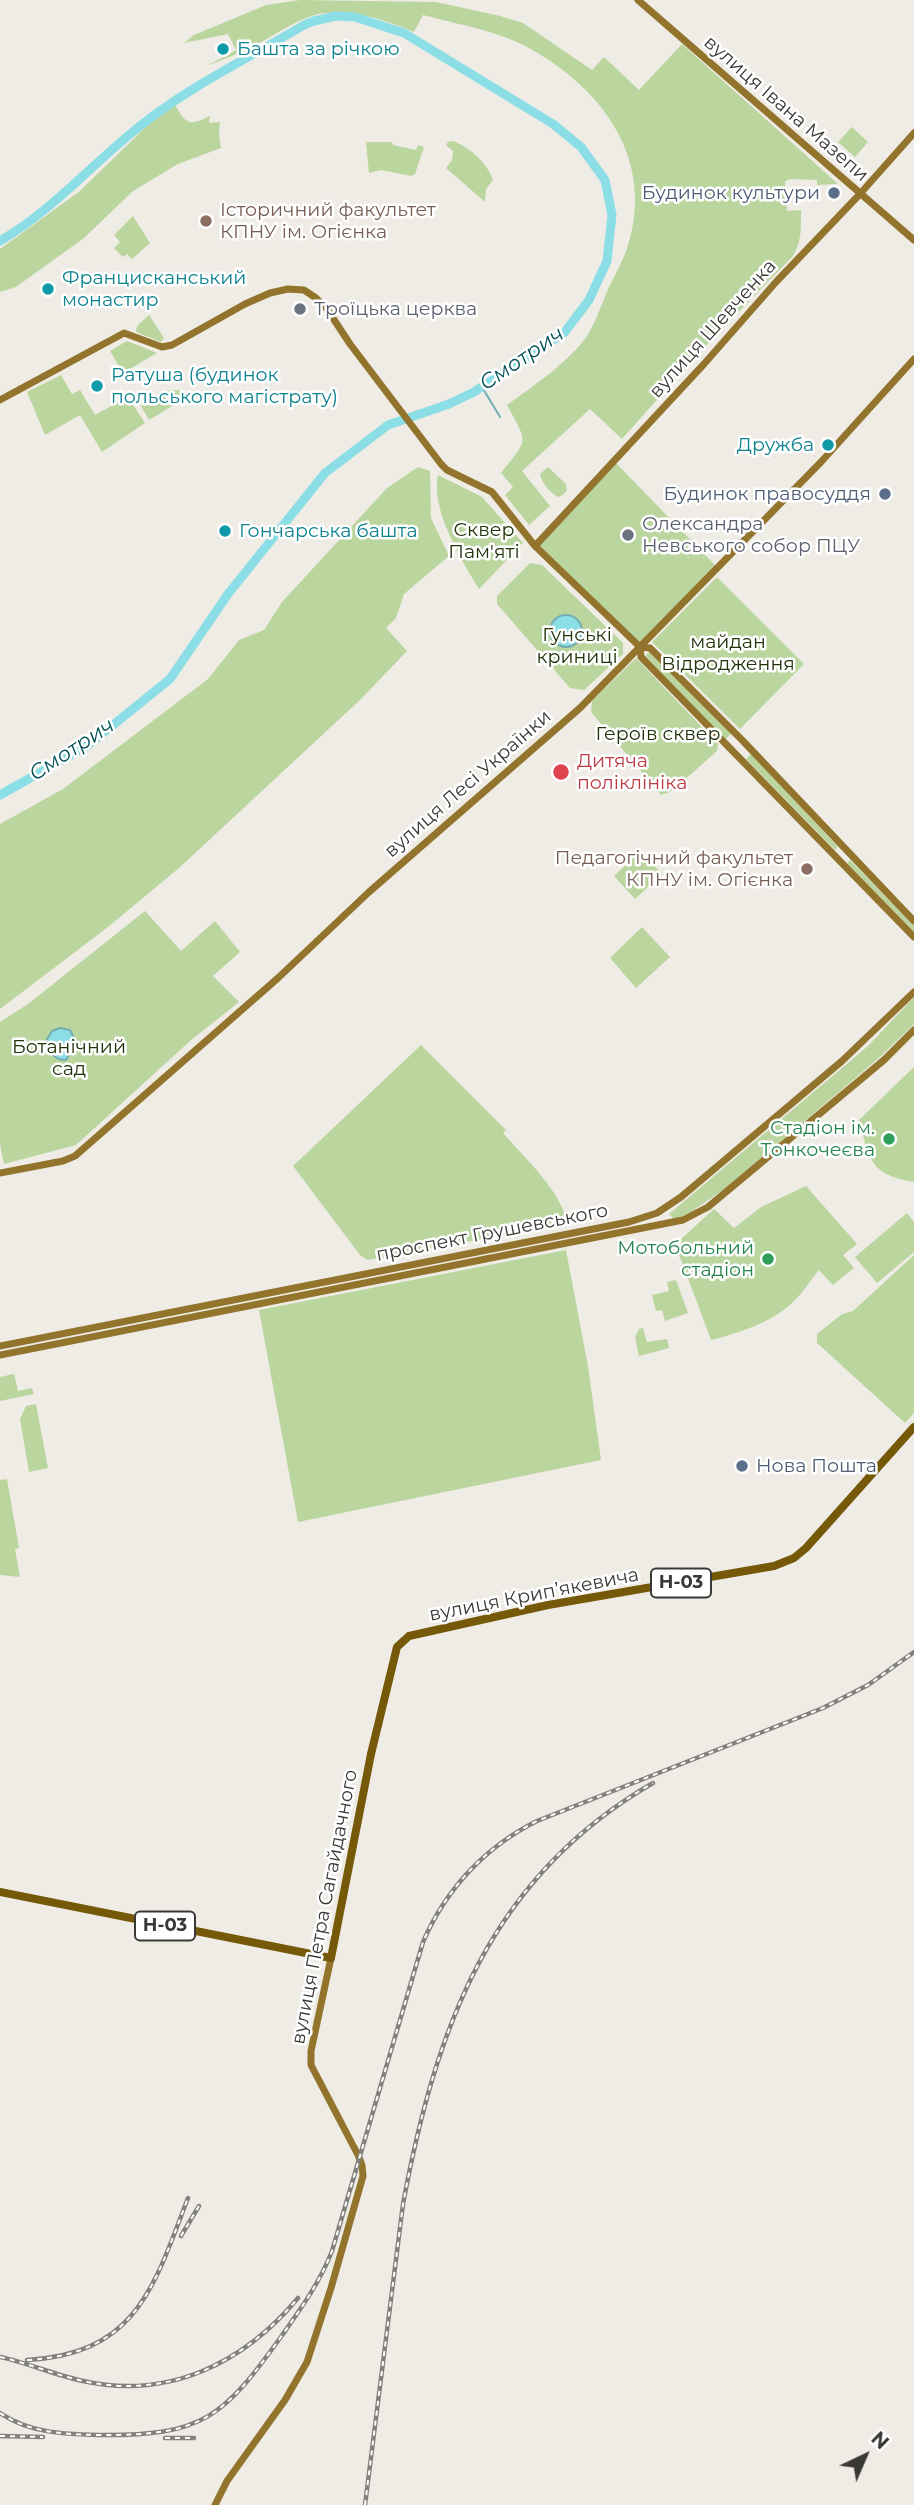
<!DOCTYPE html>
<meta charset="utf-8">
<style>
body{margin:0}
#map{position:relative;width:914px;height:2505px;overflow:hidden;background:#efece5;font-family:Montserrat,sans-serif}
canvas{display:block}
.north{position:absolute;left:830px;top:2421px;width:70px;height:70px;-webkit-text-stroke:5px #fff;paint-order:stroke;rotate:44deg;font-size:19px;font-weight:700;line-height:28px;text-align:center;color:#393835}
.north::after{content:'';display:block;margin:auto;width:24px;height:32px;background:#393835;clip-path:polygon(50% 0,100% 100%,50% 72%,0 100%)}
</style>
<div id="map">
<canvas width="914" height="2505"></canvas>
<div class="north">N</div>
</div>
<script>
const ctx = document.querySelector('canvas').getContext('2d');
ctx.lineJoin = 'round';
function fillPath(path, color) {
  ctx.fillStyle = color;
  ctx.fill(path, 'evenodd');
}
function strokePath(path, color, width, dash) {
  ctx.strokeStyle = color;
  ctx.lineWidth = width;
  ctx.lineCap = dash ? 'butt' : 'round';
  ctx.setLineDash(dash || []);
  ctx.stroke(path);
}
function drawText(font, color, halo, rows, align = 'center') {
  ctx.font = font + ' Montserrat,sans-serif';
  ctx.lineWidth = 5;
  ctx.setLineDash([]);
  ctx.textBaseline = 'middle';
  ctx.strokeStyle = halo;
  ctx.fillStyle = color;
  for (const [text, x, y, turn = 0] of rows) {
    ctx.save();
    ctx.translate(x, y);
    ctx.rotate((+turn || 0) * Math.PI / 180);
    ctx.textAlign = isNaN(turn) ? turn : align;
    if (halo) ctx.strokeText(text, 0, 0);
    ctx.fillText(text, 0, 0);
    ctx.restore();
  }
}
fillPath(new Path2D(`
 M300,0L436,2L500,16L523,23L592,70L604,57L639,90L682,44L838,184L817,185V180L791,179L785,181L787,211L801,210C801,227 802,241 793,256L696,356L622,439L590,409L522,471L550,506L529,525L505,495L513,487L501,473C529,438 528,444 507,405C532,387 570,361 587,336C596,322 602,303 609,287C615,275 622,262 627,249C656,161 604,90 529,48C496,30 459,25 423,15L414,32C385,20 357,10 325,13C301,16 277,34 256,45C241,53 223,59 207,66L236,50L228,34L184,43L194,35L266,5Z
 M174,103C186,124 188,127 210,116L209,123L220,122L219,135L221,148L178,164L133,191L84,238L16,287L0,292V249L80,191L159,114Z
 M852,127L868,142L855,157L838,142Z
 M454,141C472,150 486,161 493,180L486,189L485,202L446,168L452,160L453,151L446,145L448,142Z
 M366,142H392L393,145L416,150L418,145L424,147L415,174L411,176L381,170L369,173Z
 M133,216L150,243L132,259L127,254L123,257L114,248L120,242L114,235Z
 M149,315L164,338L161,342L136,332L137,326Z
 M127,341L157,353L123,373L110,351Z
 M61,375L72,394L80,390L95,415L128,397L145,423L102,452L80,415L45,435L27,392Z
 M179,390L184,399L149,420L141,406L162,391Z
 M614,461L717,567L640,647L535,546Z
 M418,467L430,471L431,518L449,556L404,594L396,618L386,628L407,651L361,699L179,868L108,927L0,1009V824L63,789L208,679L239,640L264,630L282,602L387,488Z
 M548,467L566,484L567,490L563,495L558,497C549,492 542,483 540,474Z
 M438,475L482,497L523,543L479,589C462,561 430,509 438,475Z
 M530,563L542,565L623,643V654L584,690L570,688L497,604V596Z
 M717,577L804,664L740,729L652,642Z
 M649,652L732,733L725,740L645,656Z
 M636,658L718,744L717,751L672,791L661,795L591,712L592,701Z
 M751,754L838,847L835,850L746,759Z
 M641,851L662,874L635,899L614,876Z
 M850,860L914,926V932L847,863Z
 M145,911L181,951L215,921L240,952L213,976L239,1002L190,1041L76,1145L4,1164L0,1144V1022L28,1004Z
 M642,927L670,957L636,988L610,958Z
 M914,997V1024L880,1057L727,1187L691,1212L679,1218L674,1219L669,1214L868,1046Z
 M421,1045L506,1130L503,1133C525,1158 559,1189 568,1223L368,1260L360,1255L293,1166Z
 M914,1067V1182C869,1174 870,1160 859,1120Z
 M806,1186L857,1244L843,1255L854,1268L833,1285L819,1270C810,1281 802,1294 791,1304C770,1323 739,1333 711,1340L677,1249L680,1240L714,1209L734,1228L761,1207Z
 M907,1213L914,1222V1252L877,1283L855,1257Z
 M566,1250L588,1366L601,1460L298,1522L259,1310Z
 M914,1255V1413L905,1423L817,1343V1334L842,1314L853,1311Z
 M676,1280L688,1313L665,1321L662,1310L656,1311L652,1295L669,1291L667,1282Z
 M643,1328L647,1342L667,1339L669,1348L639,1356L635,1337L639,1329Z
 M14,1374L18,1391L32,1388L34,1394L0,1401V1377Z
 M36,1404L48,1468L29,1472L20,1419L26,1406Z
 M7,1479L19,1548L15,1549L20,1577L0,1575V1480Z`), '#bbd59e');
const water = new Path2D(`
 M550 631a16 16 0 1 1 32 0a16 16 0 1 1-32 0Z
 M60,1028L70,1030L76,1042L66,1060C54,1061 49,1051 46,1041L52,1031Z`);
fillPath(water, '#8cdee6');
strokePath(water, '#73acb1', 2);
strokePath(new Path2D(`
 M482,387L500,417`), '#73acb1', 2);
strokePath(new Path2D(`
 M0,241C53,210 92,164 140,126C190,86 249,58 304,25L314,21L336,16L355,17L404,33L553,124L581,147L605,180L612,215L607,261L589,300L564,333L474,392L449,404L388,425L325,473L228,594L170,679L87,746L0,795`), '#8cdee6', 9);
strokePath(new Path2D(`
 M638,0L914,240
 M0,400L124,333L162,347L172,345L245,304L270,293L288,289L304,290L316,298L327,309L350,344L441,464L447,470L492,492L535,546L640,647L650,648L743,741L914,921
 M535,546L704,364L776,282L859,195L914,133
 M640,647L641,657L914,937
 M0,1173L63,1161L75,1156L278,978L369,892L580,708L821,462L914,359
 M0,1346L629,1222L657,1213L681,1197L842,1061L914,992
 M0,1355L683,1220L708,1207L884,1060L914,1030
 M215,2505L227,2481L285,2400L307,2362L331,2288L363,2176L362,2165L358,2155L311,2065V2051L331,1958`), '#92742d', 7);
strokePath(new Path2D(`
 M0,1892L331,1958L371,1754L397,1647L409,1636L548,1605L774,1566L794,1558L806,1548L914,1427`), '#765908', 8);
const rail = new Path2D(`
 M181,2236L199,2206
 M0,2357C28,2363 55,2375 83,2381C169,2400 244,2363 298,2298
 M27,2360C137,2354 154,2286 188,2198
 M0,2413C30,2433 63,2434 98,2435C204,2436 223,2418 283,2334C302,2307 320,2282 332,2251L423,1942C446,1889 485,1847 537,1821L823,1708L868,1685L914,1652
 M0,2436L43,2437
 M165,2438H194
 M365,2505L403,2204C436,2027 490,1877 653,1783`);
strokePath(rail, '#83817c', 4.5);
strokePath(rail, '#fff', 2, [5]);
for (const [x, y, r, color] of [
 [223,49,7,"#0f9aa8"],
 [834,193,7,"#5c6f8a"],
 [206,221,7,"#8d6e63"],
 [48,289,7,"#0f9aa8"],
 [300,309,7,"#6b7280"],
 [97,386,7,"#0f9aa8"],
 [828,445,7,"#0f9aa8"],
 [885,494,7,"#5c6f8a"],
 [225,531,7,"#0f9aa8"],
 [628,535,7,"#6b7280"],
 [561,772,9,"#e0444e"],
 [807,869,7,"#8d6e63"],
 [889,1139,7,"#2e9e5b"],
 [768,1259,7,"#2e9e5b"],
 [742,1466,7,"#5c6f8a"]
]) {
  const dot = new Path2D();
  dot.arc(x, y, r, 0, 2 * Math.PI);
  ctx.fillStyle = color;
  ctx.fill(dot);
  strokePath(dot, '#fff', 2.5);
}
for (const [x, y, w] of [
 [681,1583,60],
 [165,1926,60]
]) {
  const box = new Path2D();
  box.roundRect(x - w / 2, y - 14.5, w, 29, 5);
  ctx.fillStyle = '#fff';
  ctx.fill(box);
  strokePath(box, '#393835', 2);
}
drawText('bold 18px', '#393835', null, [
 ["Н-03",681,1583],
 ["Н-03",165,1926]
]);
drawText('19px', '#0d838f', '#fff', [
 ["Башта за річкою",237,49],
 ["Францисканський",62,278],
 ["монастир",62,300],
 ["Ратуша (будинок",111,375],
 ["польського магістрату)",111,397],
 ["Дружба",814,445,"right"],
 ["Гончарська башта",239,531]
], 'left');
drawText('19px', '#393835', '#fff', [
 ["вулиця Івана Мазепи",786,109,41],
 ["вулиця Шевченка",713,329,-48],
 ["вулиця Лесі Українки",468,784,-41],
 ["проспект Грушевського",492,1233,-11],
 ["вулиця Крипʼякевича",534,1595,-11],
 ["вулиця Петра Сагайдачного",325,1907,-79]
]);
drawText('19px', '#4e5e75', '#fff', [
 ["Будинок культури",820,193],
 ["Будинок правосуддя",871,494],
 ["Нова Пошта",756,1466,"left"]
], 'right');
drawText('19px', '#785e54', '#fff', [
 ["Історичний факультет",220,210],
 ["КПНУ ім. Огієнка",220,232],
 ["Педагогічний факультет",793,858,"right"],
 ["КПНУ ім. Огієнка",793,880,"right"]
], 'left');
drawText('19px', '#5b616d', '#fff', [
 ["Троїцька церква",314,309],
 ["Олександра",642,524],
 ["Невського собор ПЦУ",642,546]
], 'left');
drawText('19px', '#22330a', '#fff', [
 ["Сквер",484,530],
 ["Пам'яті",484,552],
 ["Гунські",577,635],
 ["криниці",577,657],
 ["майдан",728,642],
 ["Відродження",728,664],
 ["Героїв сквер",658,734],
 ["Ботанічний",69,1047],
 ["сад",69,1069]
]);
drawText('19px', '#be3a42', '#fff', [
 ["Дитяча",577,761],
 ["поліклініка",577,783]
], 'left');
drawText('19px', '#27864d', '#fff', [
 ["Стадіон ім.",875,1128],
 ["Тонкочеєва",875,1150],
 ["Мотобольний",754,1248],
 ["стадіон",754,1270]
], 'right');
drawText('italic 21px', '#045158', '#fff', [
 ["Смотрич",522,359,-34],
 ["Смотрич",72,750,-33]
]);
</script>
